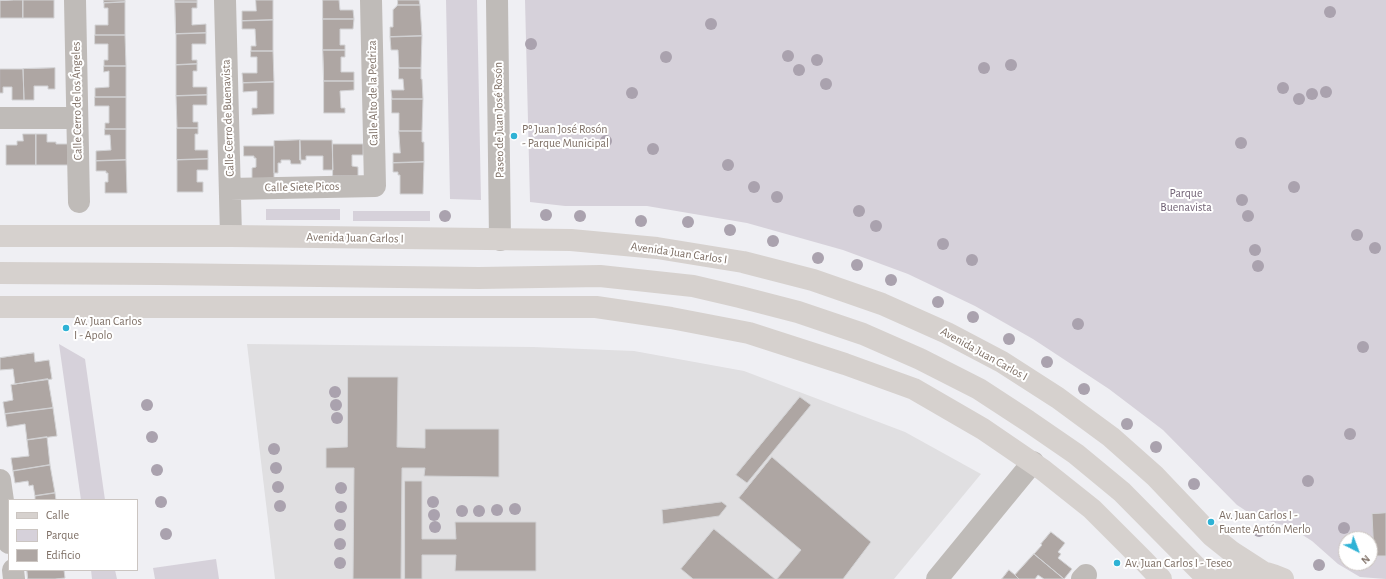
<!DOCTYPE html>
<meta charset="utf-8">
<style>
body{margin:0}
#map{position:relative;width:1386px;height:579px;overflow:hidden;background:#efeff3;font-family:"Alegreya Sans",sans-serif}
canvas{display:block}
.legend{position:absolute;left:8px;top:499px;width:130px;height:72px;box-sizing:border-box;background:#fff;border:1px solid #cbc5c1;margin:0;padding:5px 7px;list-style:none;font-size:12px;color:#7e6f65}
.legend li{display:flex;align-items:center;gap:8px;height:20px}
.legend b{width:20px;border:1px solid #cbc5c1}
.north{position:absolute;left:1338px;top:531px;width:40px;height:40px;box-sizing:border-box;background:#fff;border:1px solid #cbc5c1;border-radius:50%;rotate:138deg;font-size:11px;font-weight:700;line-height:16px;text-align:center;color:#7e6f65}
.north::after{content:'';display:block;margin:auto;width:14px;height:18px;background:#2eb2d5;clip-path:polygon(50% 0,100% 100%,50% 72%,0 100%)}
</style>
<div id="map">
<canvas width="1386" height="579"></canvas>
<ul class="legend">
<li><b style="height:5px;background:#d6d1ce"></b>Calle</li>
<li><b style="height:11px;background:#d6d1da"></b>Parque</li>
<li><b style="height:11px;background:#aea6a3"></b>Edificio</li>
</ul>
<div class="north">N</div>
</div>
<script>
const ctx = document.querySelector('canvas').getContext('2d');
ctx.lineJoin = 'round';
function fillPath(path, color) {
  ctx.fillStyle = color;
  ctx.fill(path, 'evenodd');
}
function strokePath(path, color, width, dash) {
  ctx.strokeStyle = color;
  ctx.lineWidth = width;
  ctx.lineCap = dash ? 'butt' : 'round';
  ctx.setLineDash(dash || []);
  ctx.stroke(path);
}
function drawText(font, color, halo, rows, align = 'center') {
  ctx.font = font + ' "Alegreya Sans",sans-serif';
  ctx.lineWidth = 4;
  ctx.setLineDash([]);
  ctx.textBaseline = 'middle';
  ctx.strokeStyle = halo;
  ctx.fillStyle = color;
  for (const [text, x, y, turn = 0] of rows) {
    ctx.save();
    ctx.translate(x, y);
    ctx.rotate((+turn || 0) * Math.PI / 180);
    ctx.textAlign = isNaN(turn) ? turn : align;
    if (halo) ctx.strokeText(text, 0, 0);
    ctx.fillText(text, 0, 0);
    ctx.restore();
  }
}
fillPath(new Path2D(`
 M247,344L533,347L634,351L744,371L905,432L981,474L894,579H275Z`), '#e0dfe1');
fillPath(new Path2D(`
 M446,0H477L481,200L450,199Z
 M525,0H1386V579L1360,577L1338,564L1312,541L1290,527L1257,518L1237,505L1163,430L1109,389L1033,339L975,306L908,274L843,250L747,223L647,206H565L530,202ZM1346,539H1370V563H1346Z
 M266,209H340V220H266Z
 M353,211H430V221H353Z
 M59,344L85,359L105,500H81Z
 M216,559L219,579H155L153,568Z
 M91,570H115L117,579H92Z`), '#d6d1da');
const building = new Path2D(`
 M14,0H23V18H0V1Z
 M23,0H54V18H23Z
 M104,0H125V2L104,3Z
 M175,0H197V2H175Z
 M256,0H273V20L242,21V11H256Z
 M323,0H339L340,10H353L354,19H323Z
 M398,0H419L420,5H398Z
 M125,2V35H95V25H108V8H104V3Z
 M175,2H197V8H192V25L206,24V33L176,34Z
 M398,5H420L422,36L390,37V27H393V10Z
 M323,19H354L353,29H340V45H345V50H323Z
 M273,20V51H251V46H256L255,29H242V21Z
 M206,33V44H192V60H197V64L176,65V34Z
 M95,35H125L126,66H104V60H108V44H95Z
 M422,36L421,68H399L398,50H391L390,37Z
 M323,50H345V57H341V72H354V81H324Z
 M251,51H273L274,82L243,83L242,73H257V57H251Z
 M197,64V71H193V87H207V95L176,96V65Z
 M104,66H126V97H95V88L109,87V71L104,72Z
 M55,68V89H48V86H34V100H24L23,69Z
 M399,68H421V79H422L423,99H392L391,90H404L403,79H399Z
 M0,69H23L24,100H12V87H3V93H0Z
 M324,81H354V90L340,91L341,108H345V113H324Z
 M274,82V114L252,115V108H257V91L243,92V83Z
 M207,95V105H193V122H198V128H177L176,96Z
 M95,97H126V129H105V123H109V106H95Z
 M392,99H423L422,131H399V113H392Z
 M177,128H198V134H195V150H208V159L177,160Z
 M105,129H126V160L96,161V151L111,150L110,135H105Z
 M399,131H422V142H424V162L393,163V153H400Z
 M23,134H36V165H6V145H17V141H23Z
 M36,134H47V142H56V144H68V165H36Z
 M300,140L301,164H291L290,160H281V163H278V173H274V141Z
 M300,140H332L333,170H323V156H306V160H300Z
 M333,144H363V155H352V166L358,167V176H333Z
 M244,146H274V178L252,179V168L256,167V158H254V156H244Z
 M208,159V170H197V182H203V192H177V160Z
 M126,160L127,193H105V182H108V173H106V171H96V161Z
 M424,162L423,194H400V175H398V172H393V163Z
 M34,353L35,362L49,360L52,379L15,384L13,369L0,370V358Z
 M348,377H398L397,447L425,448V429H499V477L424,476L425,468H402L401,579H353L354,468H326V448L347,447Z
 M48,379L53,408L5,414L3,402L13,400L11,385Z
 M800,397L811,405L747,483L736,475Z
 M53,408L57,436L27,440L25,424L7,427L5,414Z
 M47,437L50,465L13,471L11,458L29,456L27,440Z
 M772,457L871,542L843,579H777L801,550L739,498Z
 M50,465L55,493L35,496L33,485L29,486L28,481L15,483L13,471Z
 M405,481H422V539H456L455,522H536V571H455L456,555H422V579H405Z
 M55,493L56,500H35V496Z
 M722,502L727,506L719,516L663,524L662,510Z
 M1386,513V556H1374L1372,514Z
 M714,529L775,579H693L681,569Z
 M1051,532L1065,543L1058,552L1061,554L1058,558L1072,569L1064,579L1034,554L1042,545L1041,544Z
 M1034,554L1064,579H1044L1038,575L1035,579H1019L1015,575Z
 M27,570H64L65,578L55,579H28Z
 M1009,570L1015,575L1019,579H1002Z`);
fillPath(building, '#aea6a3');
strokePath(building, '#d2d2d4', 1);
strokePath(new Path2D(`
 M75,0L79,202
 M225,0L231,236
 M497,0L500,240
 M0,118H77
 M230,189L375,186L371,0
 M0,480L9,543
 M13,570L14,579
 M937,579L1033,462
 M1082,579L1086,575`), '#bfbbb8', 22);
strokePath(new Path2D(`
 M0,236H231L571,240L657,248L743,262L813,280L882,304L947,333L1002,362L1058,398L1111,437L1155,476L1212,536L1232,552L1263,572
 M0,273L159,274L479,278L600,276L693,286L740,297L798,312L863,334L920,359L979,389L1028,421L1076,454L1122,492L1208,579
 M0,307H596L671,318L749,333L845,364L914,389L983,429L1043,470L1092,509L1144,561L1161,579
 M1222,579C1241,568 1264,570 1283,579`), '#d6d1ce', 22);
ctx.fillStyle = '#aaa2ae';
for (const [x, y] of [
 [1330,12],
 [711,24],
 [531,44],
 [788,56],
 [666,57],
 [817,60],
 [1011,65],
 [984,68],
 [799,70],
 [826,84],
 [1283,88],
 [1326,92],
 [632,93],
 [1312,94],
 [1299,99],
 [606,141],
 [1241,143],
 [653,149],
 [728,165],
 [754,187],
 [1294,187],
 [777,197],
 [1242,200],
 [859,211],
 [546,215],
 [445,216],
 [580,216],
 [1248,216],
 [641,221],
 [688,222],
 [876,226],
 [730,230],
 [1357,235],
 [773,241],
 [943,244],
 [1375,248],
 [1255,250],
 [818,258],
 [972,260],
 [857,265],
 [1258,266],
 [891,280],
 [938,302],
 [973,317],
 [1078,324],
 [1009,339],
 [1363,347],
 [1047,362],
 [1084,389],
 [335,392],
 [147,405],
 [336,405],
 [337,418],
 [1127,424],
 [1350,434],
 [152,437],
 [1156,447],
 [274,449],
 [276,468],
 [157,470],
 [1308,481],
 [1194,484],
 [278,487],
 [341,488],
 [161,502],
 [433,502],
 [280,506],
 [341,507],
 [515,509],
 [497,510],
 [462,511],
 [479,511],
 [434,515],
 [340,525],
 [435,527],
 [1344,528],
 [1259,531],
 [166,534],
 [340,544],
 [340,563],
 [1319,565]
]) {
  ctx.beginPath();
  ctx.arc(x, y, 6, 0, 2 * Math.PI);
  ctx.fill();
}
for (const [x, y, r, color] of [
 [514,136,4,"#2eb2d5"],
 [66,328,4,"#2eb2d5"],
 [1211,522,4,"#2eb2d5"],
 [1117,563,4,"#2eb2d5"]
]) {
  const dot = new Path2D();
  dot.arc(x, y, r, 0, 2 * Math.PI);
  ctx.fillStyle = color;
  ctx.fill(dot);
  strokePath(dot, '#fff', 1.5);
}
drawText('12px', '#7e6f65', '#fff', [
 ["Calle Alto de la Pedriza",373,93,-91],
 ["Calle Cerro de los Ángeles",77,101,-91],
 ["Calle Cerro de Buenavista",228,118,-92],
 ["Paseo de Juan José Rosón",499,120,-91],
 ["Calle Siete Picos",302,187,-1],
 ["Avenida Juan Carlos I",355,238,1],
 ["Avenida Juan Carlos I",679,253,8],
 ["Avenida Juan Carlos I",984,354,29]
]);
drawText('12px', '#7e6f65', '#fff', [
 ["Pº Juan José Rosón",522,129],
 ["- Parque Municipal",522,143],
 ["Av. Juan Carlos",74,321],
 ["I - Apolo",74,335],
 ["Av. Juan Carlos I -",1219,515],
 ["Fuente Antón Merlo",1219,529],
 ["Av. Juan Carlos I - Teseo",1125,563]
], 'left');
drawText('12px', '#726376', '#fff', [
 ["Parque",1186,193],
 ["Buenavista",1186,207]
]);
</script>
